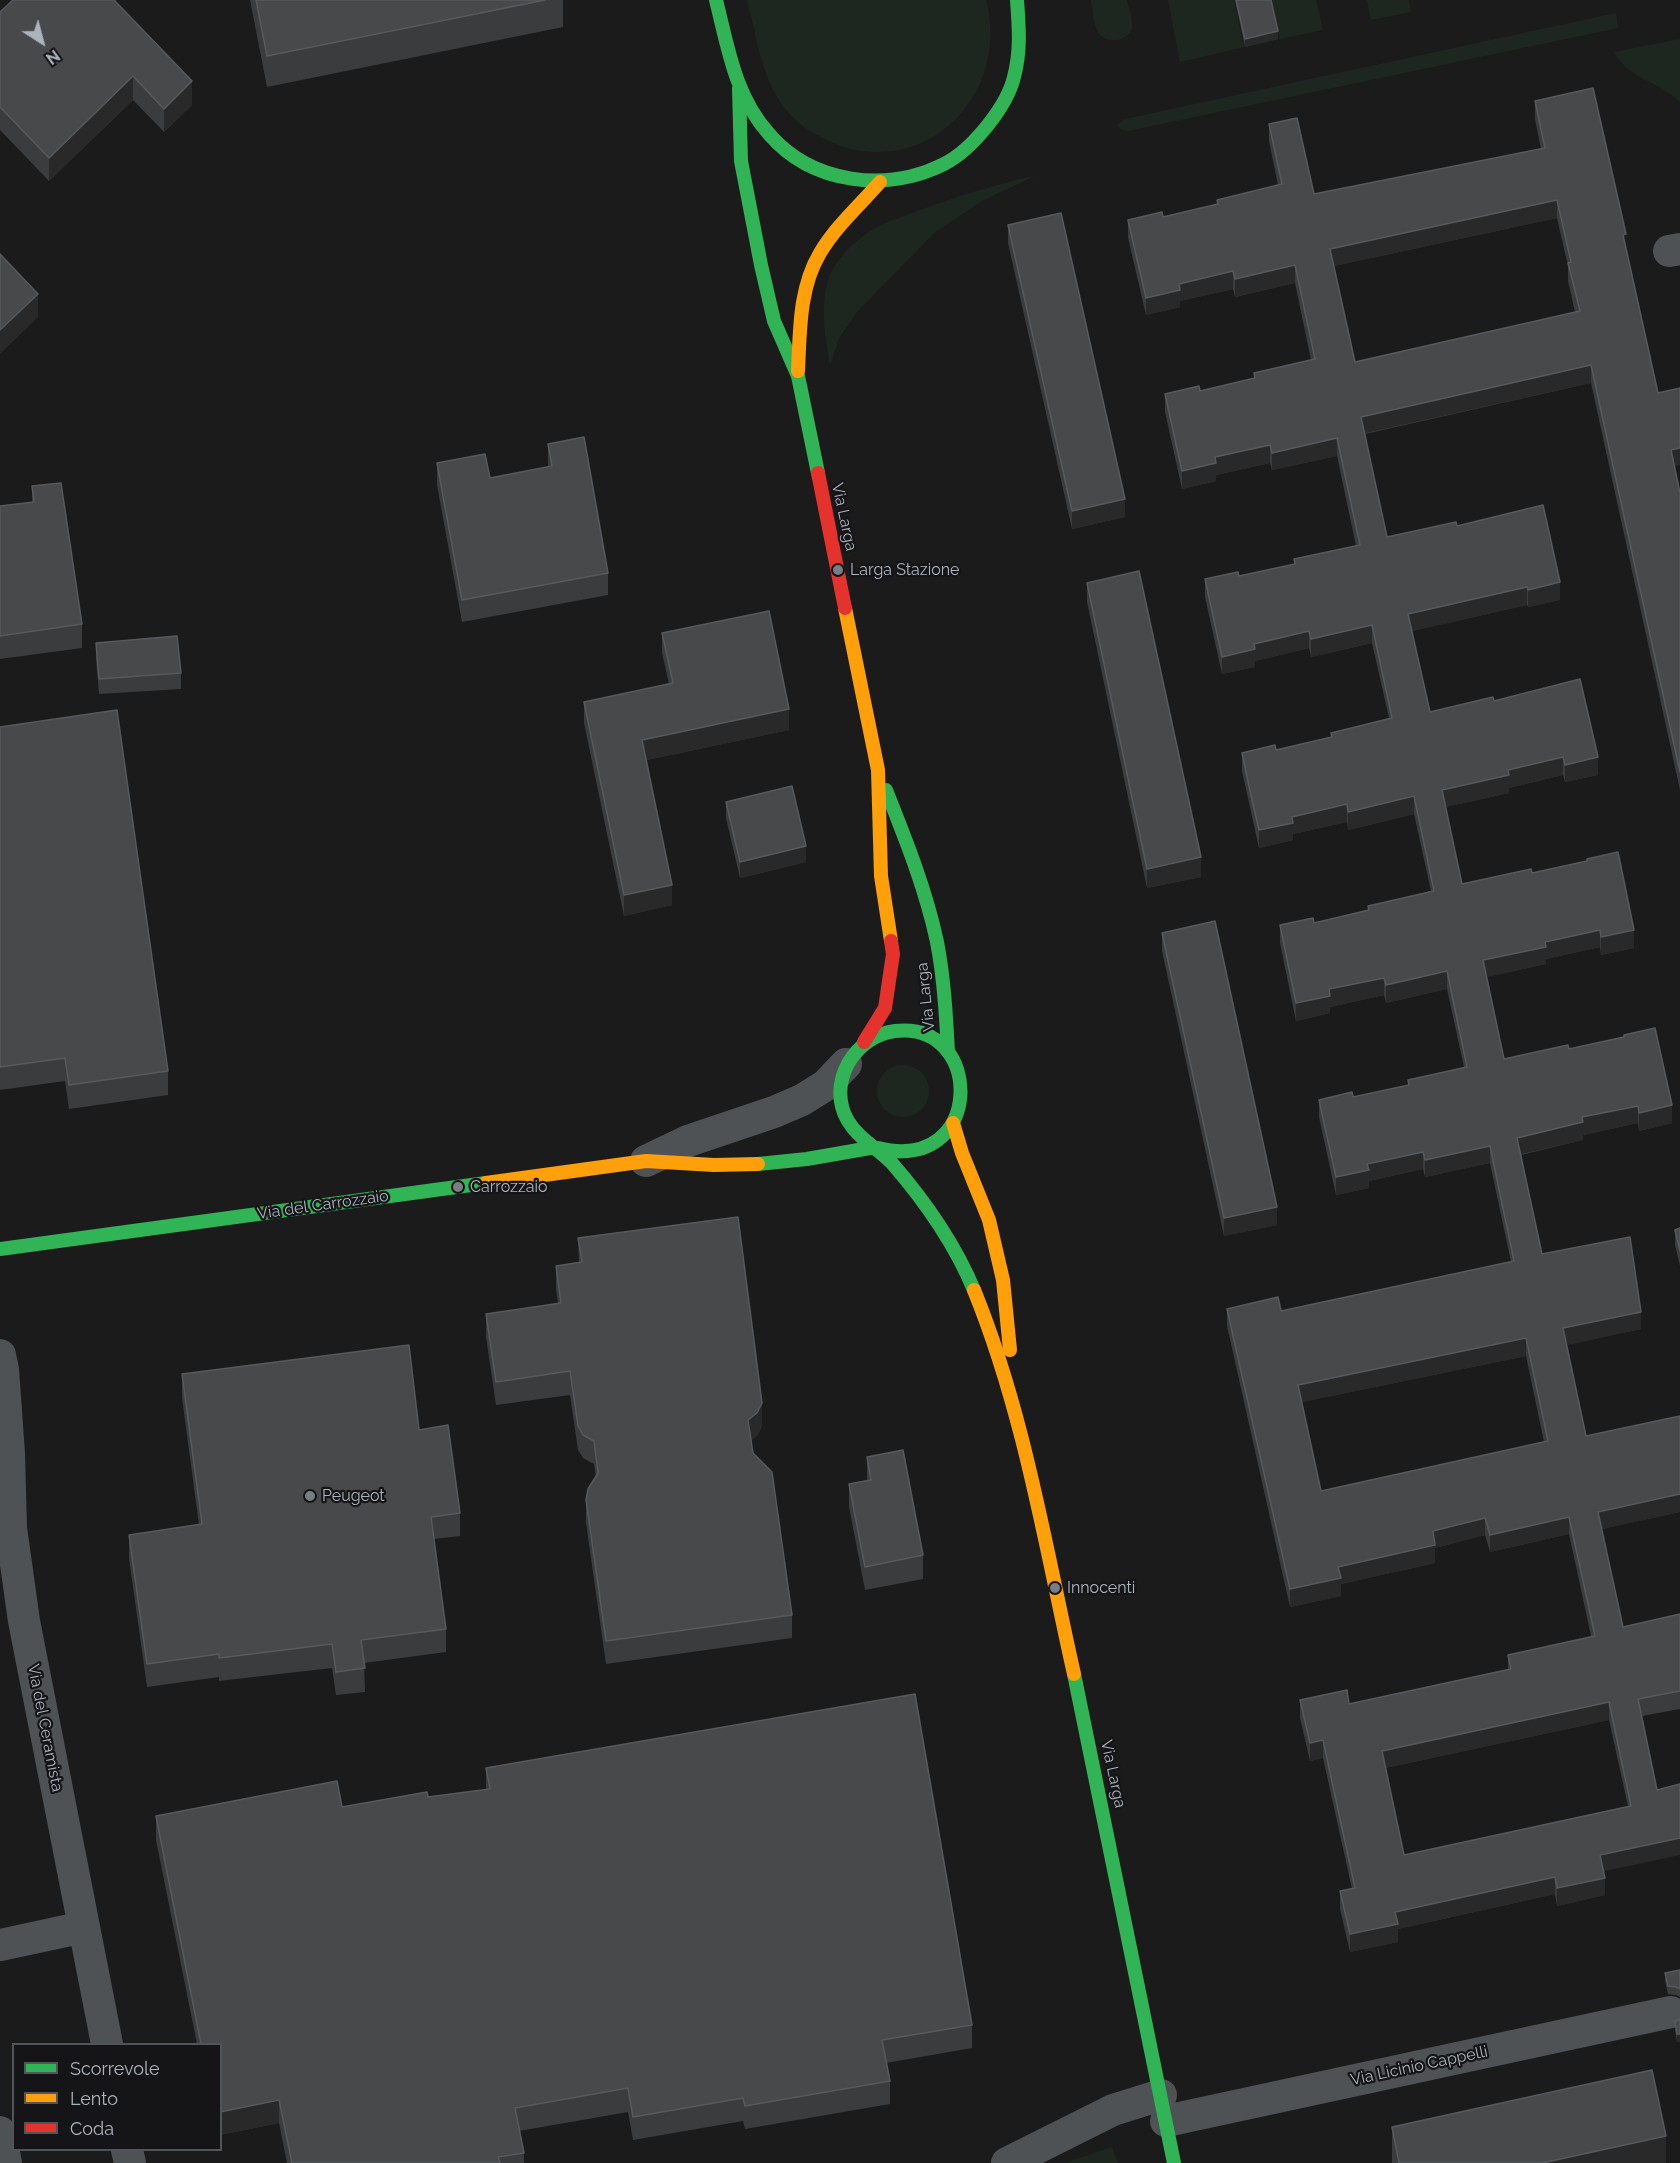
<!DOCTYPE html>
<style>
body{margin:0}
#map{position:relative;width:1680px;height:2163px;overflow:hidden;background:#1b1b1c;font-family:Raleway,sans-serif}
canvas{display:block}
.legend{position:absolute;left:12px;top:2043px;width:210px;height:108px;box-sizing:border-box;background:#151518;border:2px solid #51555a;margin:0;padding:8px 10px;list-style:none;font-size:18px;color:#abb4bd}
.legend li{display:flex;align-items:center;gap:12px;height:30px}
.legend b{width:30px;border:2px solid #51555a}
.north{position:absolute;left:12px;top:12px;width:60px;height:60px;-webkit-text-stroke:4px #151518;paint-order:stroke;rotate:144deg;font-size:16px;font-weight:700;line-height:24px;text-align:center;color:#abb4bd}
.north::after{content:'';display:block;margin:auto;width:21px;height:27px;background:#abb4bd;clip-path:polygon(50% 0,100% 100%,50% 72%,0 100%)}
</style>
<div id="map">
<canvas width="1680" height="2163"></canvas>
<ul class="legend">
<li><b style="height:8px;background:#30b455"></b>Scorrevole</li>
<li><b style="height:8px;background:#ff9f0a"></b>Lento</li>
<li><b style="height:8px;background:#e5322d"></b>Coda</li>
</ul>
<div class="north">N</div>
</div>
<script>
const ctx = document.querySelector('canvas').getContext('2d');
ctx.lineJoin = 'round';
function fillPath(path, color) {
  ctx.fillStyle = color;
  ctx.fill(path, 'evenodd');
}
function strokePath(path, color, width, dash) {
  ctx.strokeStyle = color;
  ctx.lineWidth = width;
  ctx.lineCap = dash ? 'butt' : 'round';
  ctx.setLineDash(dash || []);
  ctx.stroke(path);
}
function drawText(font, color, halo, rows, align = 'center') {
  ctx.font = font + ' Raleway,sans-serif';
  ctx.lineWidth = 4.5;
  ctx.setLineDash([]);
  ctx.textBaseline = 'middle';
  ctx.strokeStyle = halo;
  ctx.fillStyle = color;
  for (const [text, x, y, turn = 0] of rows) {
    ctx.save();
    ctx.translate(x, y);
    ctx.rotate((+turn || 0) * Math.PI / 180);
    ctx.textAlign = isNaN(turn) ? turn : align;
    if (halo) ctx.strokeText(text, 0, 0);
    ctx.fillText(text, 0, 0);
    ctx.restore();
  }
}
fillPath(new Path2D(`
 M747,0H986C1012,100 917,187 823,138C806,130 792,119 781,103C761,74 756,34 747,0Z
 M1091,0H1127C1129,8 1133,20 1132,28C1129,42 1105,45 1098,32C1093,24 1093,10 1091,0Z
 M1168,0H1234L1244,47L1180,62Z
 M1271,0H1316L1323,30L1280,39Z
 M1367,0H1409L1411,12L1371,20Z
 M1616,13L1618,28L1128,131L1122,130L1118,126V124L1125,119Z
 M1680,39V102C1659,81 1629,80 1614,52Z
 M1035,176L982,201L934,233L857,312L839,338L830,366C825,336 819,305 830,275C837,259 851,244 866,234C879,224 896,219 912,213C952,198 992,185 1035,176Z
 M877 1091a26 26 0 1 1 52 0a26 26 0 1 1-52 0Z
 M1112,2147L1118,2163H1067L1071,2161Z`), '#1e271f');
strokePath(new Path2D(`
 M1669,251L1680,249
 M646,1161L688,1141L774,1112L802,1100L826,1085L846,1064
 M0,1355L3,1369L9,1454L11,1528L24,1621L107,2044
 M0,1945L84,1927
 M1166,2121L1671,2012
 M0,2132L6,2163
 M127,2150L130,2163
 M1007,2163L1113,2110L1161,2095`), '#4f5255', 32);
strokePath(new Path2D(`
 M716,0C728,48 735,96 769,134C812,184 887,193 944,164C962,155 976,140 988,125C999,111 1010,94 1014,77C1021,51 1019,27 1017,0
 M739,88L741,161L761,265L774,321L798,376L818,473
 M886,790C906,840 926,890 937,942C944,978 946,1015 948,1052
 M758,1164L807,1159L870,1148C873,1148 875,1148 878,1148C985,1175 985,1020 895,1031C854,1036 826,1084 848,1121C858,1138 877,1148 891,1162C925,1201 954,1242 974,1290
 M0,1249L486,1183
 M1074,1674L1174,2163`), '#30b455', 14);
strokePath(new Path2D(`
 M798,371C800,331 799,288 820,253C836,226 860,205 880,182
 M845,608L878,770L881,876L891,941
 M953,1123L962,1153L989,1220L1003,1280L1010,1350
 M486,1183L646,1161L714,1165L758,1164
 M974,1290C1024,1413 1045,1545 1074,1674`), '#ff9f0a', 14);
strokePath(new Path2D(`
 M818,473L845,608
 M864,1042L885,1008L893,954L891,941`), '#e5322d', 14);
fillPath(new Path2D(`
 M250,0H563V27L267,87Z
 M1235,0H1271L1278,39L1245,47Z
 M0,12L192,105L164,132L133,100L49,181L0,130Z
 M1535,101L1626,246L1680,493V790L1591,383L1365,434L1387,537L1457,526L1560,600L1528,607L1527,605L1412,631L1430,712L1494,701L1598,775L1565,782L1563,775L1509,788V793L1445,807L1462,884L1532,873L1587,862V859L1634,948L1601,955L1600,947L1546,959V964L1486,977L1504,1059L1569,1049L1624,1037V1035L1672,1123L1639,1131L1638,1123L1583,1135V1140L1521,1155L1542,1254L1641,1329L1566,1345L1586,1436L1680,1416V1512L1601,1529L1623,1627L1680,1614V1709L1642,1716L1657,1790L1604,1872L1605,1895L1557,1906L1555,1894L1398,1929V1942L1350,1952L1340,1909V1891L1352,1889L1323,1758L1310,1761L1300,1718V1700L1349,1704L1508,1669V1655L1591,1636L1569,1534L1490,1552L1485,1535L1435,1548V1563L1341,1584V1596L1290,1607L1227,1326V1309L1281,1311L1511,1262L1490,1163L1425,1177L1423,1169L1369,1181V1188L1336,1195L1319,1117V1100L1353,1097L1408,1085V1080L1464,1067L1447,989L1386,1003L1384,995L1330,1007V1013L1296,1021L1280,943V925L1314,923L1368,910V906L1431,891L1414,814L1348,830L1347,822L1293,834V840L1259,848L1242,771V753L1276,750L1331,737V733L1389,718L1372,643L1311,657L1309,648L1255,661V667L1222,674L1205,597V579L1239,576L1294,564V559L1356,546L1337,456L1272,470L1270,463L1216,475V481L1182,489L1165,412V394L1200,391L1254,378V373L1311,360L1295,283L1235,297L1233,289L1180,301V307L1146,315L1128,238V220L1163,217L1217,204V200L1278,185L1269,141V124L1314,194L1541,149L1535,119ZM1557,218L1568,266V281L1575,312L1355,362L1334,266ZM1526,1356L1544,1442L1321,1491L1302,1402ZM1609,1720L1628,1806L1404,1855L1385,1768Z
 M1008,225L1125,517L1072,529L1008,243Z
 M548,444L608,573V595L462,622L437,485V463L490,478L548,467Z
 M32,486L82,624V648L0,659V506L32,503Z
 M1087,583L1201,877L1147,888L1087,602Z
 M662,633L789,730L647,760L672,905L624,916L584,723V702L669,684L662,653Z
 M96,643L181,673V689L99,694L96,659Z
 M0,727L168,1071V1095L69,1109L65,1081L0,1090Z
 M726,802L806,862L740,878L726,818Z
 M1162,933L1277,1225L1224,1236L1162,951Z
 M1680,1228V1266L1675,1245V1230Z
 M578,1238L762,1426L757,1436L751,1440L753,1453L792,1615V1638L606,1664L586,1523V1500L596,1477L594,1464L583,1458L578,1450L570,1395L496,1405L486,1337V1314L558,1303L556,1289V1266L579,1263Z
 M182,1374L419,1430L460,1513V1536L434,1539L446,1629V1652L364,1663L365,1692L336,1695L332,1668L219,1681V1677L147,1687L129,1558V1535L199,1525L182,1398Z
 M867,1457L923,1555V1579L865,1590L849,1507V1484L867,1480Z
 M486,1768L972,2025V2048L886,2063L890,2081V2104L745,2129L743,2121L633,2140L628,2112L519,2131L524,2153V2163H287L279,2123L220,2135V2044H197L156,1840V1816L342,1807L486,1790Z
 M1680,1970V1997L1676,1995L1668,1994L1665,1981V1973Z
 M1680,2019V2042H1677L1675,2030V2022Z
 M1392,2127L1666,2163H1392Z`), '#3b3c3e');
fillPath(new Path2D(`
 M1278,31V39L1245,47V39Z
 M133,76V100L49,181V158Z
 M192,81V105L164,132V109Z
 M1557,200V218L1330,267V249Z
 M1295,265V283L1235,297V279Z
 M1233,271V289L1180,301V307L1146,315V298L1179,284Z
 M38,294V317L0,354V330Z
 M1591,365V383L1361,434V417Z
 M1337,438V456L1272,470V453Z
 M1270,445V463L1216,475V481L1182,489V471L1215,457Z
 M1680,448V465L1671,468V450Z
 M1125,499V517L1072,529V511Z
 M1560,582V600L1528,607V590Z
 M1527,587V605L1408,632V614Z
 M1372,625V643L1311,657V639Z
 M1309,631V648L1255,661V667L1222,674V657L1254,644Z
 M789,709V730L642,761V740Z
 M1563,757V775L1509,788V793L1442,808V790L1508,770Z
 M1598,757V775L1565,782V765Z
 M1414,796V814L1348,830V812Z
 M1347,804V822L1293,834V840L1259,848V830L1292,817Z
 M806,846V862L740,878V862Z
 M1201,857V877L1147,888V869Z
 M672,885V905L624,916V895Z
 M1600,930V947L1546,959V964L1483,978V960L1545,942Z
 M1634,930V948L1601,955V937Z
 M1447,971V989L1386,1003V985Z
 M1384,978V995L1330,1007V1013L1296,1021V1003L1329,989Z
 M1672,1105V1123L1639,1131V1113Z
 M1638,1106V1123L1583,1135V1140L1517,1155V1138L1582,1117Z
 M1490,1146V1163L1425,1177V1160Z
 M1423,1152V1169L1369,1181V1188L1336,1195V1177L1367,1164Z
 M1277,1207V1225L1224,1236V1218Z
 M1641,1312V1329L1563,1346V1328Z
 M1526,1338V1356L1298,1403V1385Z
 M762,1403V1426L757,1436L748,1443V1420Z
 M1680,1494V1512L1598,1530V1512Z
 M1569,1517V1534L1490,1552V1535Z
 M1485,1518V1535L1435,1548V1563L1341,1584V1596L1290,1607V1589L1338,1567L1433,1531Z
 M1609,1702V1720L1382,1769V1751Z
 M1323,1740V1758L1310,1761V1743Z
 M1680,1838V1855L1600,1872V1855Z
 M1555,1877V1894L1398,1929V1942L1350,1952V1934L1395,1912Z
 M1605,1878V1895L1557,1906V1888Z
 M1677,2034H1680V2042H1677Z
 M279,2100V2123L220,2135V2112Z
 M1666,2136V2163H1542Z`), '#29292a');
const building = new Path2D(`
 M13,0H114L192,81L164,109L133,76L49,158L0,107V12Z
 M256,0H545L267,56Z
 M1236,0H1271L1278,31L1245,39Z
 M1593,88L1626,234L1623,235L1658,393L1680,388V448L1671,450L1680,493V772L1591,365L1361,417L1387,537L1456,522L1457,526L1543,505L1560,582L1528,590L1527,587L1408,614L1430,712L1493,697L1494,701L1580,679L1598,757L1565,765L1563,757L1508,770L1509,775L1442,790L1462,884L1531,869L1532,873L1587,861V859L1618,852L1634,930L1601,937L1600,930L1545,942L1546,947L1483,960L1504,1059L1568,1045L1569,1049L1624,1037V1035L1655,1028L1672,1105L1639,1113L1638,1106L1582,1117L1583,1122L1517,1138L1542,1254L1630,1237L1641,1312L1563,1328L1586,1436L1680,1416V1494L1598,1512L1623,1627L1680,1614V1691L1638,1699L1657,1790L1680,1784V1838L1600,1855L1605,1878L1557,1888L1555,1877L1395,1912L1398,1924L1350,1934L1340,1891L1355,1888L1323,1740L1310,1743L1300,1700L1347,1690L1349,1704L1511,1669L1508,1655L1595,1636L1569,1517L1490,1535L1485,1518L1433,1531L1435,1545L1338,1567L1341,1578L1290,1589L1227,1309L1278,1297L1281,1311L1514,1261L1490,1146L1425,1160L1423,1152L1367,1164L1369,1170L1336,1177L1319,1100L1352,1092L1353,1097L1409,1085L1408,1080L1467,1067L1447,971L1386,985L1384,978L1329,989L1330,996L1296,1003L1280,925L1313,918L1314,923L1369,910L1368,906L1434,891L1414,796L1348,812L1347,804L1292,817L1293,823L1259,830L1252,800L1242,753L1275,745L1276,750L1332,737L1331,733L1392,718L1372,625L1311,639L1309,631L1254,644L1255,649L1222,657L1205,579L1238,572L1239,576L1295,564L1294,559L1360,545L1337,438L1272,453L1270,445L1215,457L1216,463L1182,471L1165,394L1199,386L1200,391L1255,378L1254,373L1315,359L1295,265L1235,279L1233,271L1179,284L1180,290L1146,298L1128,220L1162,212L1163,217L1218,204L1217,200L1282,184L1269,124L1297,118L1314,194L1545,148L1535,101ZM1557,200L1571,262L1568,263L1580,311L1355,362L1330,249ZM1526,1338L1548,1441L1321,1491L1298,1385ZM1609,1702L1631,1806L1404,1855L1382,1751Z
 M1061,213L1125,499L1072,511L1008,225Z
 M0,254L38,294L0,330Z
 M584,437L608,573L462,600L437,463L485,454L490,478L552,466L548,444Z
 M61,483L82,624L0,636V506L34,502L32,486Z
 M1139,571L1201,857L1147,869L1087,583Z
 M769,611L789,709L642,740L672,885L624,895L584,702L673,683L662,633Z
 M177,636L181,673L99,679L96,643Z
 M117,710L168,1071L69,1085L65,1058L0,1067V727Z
 M792,786L806,846L740,862L726,802Z
 M1215,921L1277,1207L1224,1218L1162,933Z
 M738,1217L762,1403L757,1413L748,1420L753,1453L772,1472L792,1615L606,1641L586,1500L588,1489L598,1473L594,1441L583,1435L578,1426L570,1371L496,1382L486,1314L561,1303L556,1266L582,1262L578,1238Z
 M1680,1228V1251L1675,1230Z
 M409,1345L419,1430L448,1425L460,1513L431,1517L446,1629L361,1640L365,1668L336,1672L332,1644L219,1658V1654L147,1664L129,1535L202,1524L182,1374Z
 M903,1450L923,1555L865,1567L849,1484L871,1480L867,1457Z
 M915,1694L972,2025L882,2040L890,2081L745,2106L743,2098L633,2117L628,2088L515,2108L524,2153L498,2157L500,2163H292L279,2100L220,2112V2044H201L156,1816L337,1781L342,1807L427,1792L428,1797L490,1789L486,1768Z
 M1680,1970V1989L1676,1987L1668,1986L1665,1973Z
 M1680,2019V2034H1677L1675,2022Z
 M1652,2070L1666,2136L1542,2163H1399L1392,2127Z`);
fillPath(building, '#47494b');
strokePath(building, '#575a5d', 1.5);
for (const [x, y, r, color] of [
 [838,570,6,"#797e85"],
 [458,1187,6,"#797e85"],
 [310,1496,6,"#797e85"],
 [1055,1588,6,"#797e85"]
]) {
  const dot = new Path2D();
  dot.arc(x, y, r, 0, 2 * Math.PI);
  ctx.fillStyle = color;
  ctx.fill(dot);
  strokePath(dot, '#151518', 2);
}
drawText('16px', '#abb4bd', '#151518', [
 ["Via Larga",844,517,78],
 ["Via Larga",926,997,-96],
 ["Via del Carrozzaio",323,1205,-8],
 ["Via del Ceramista",45,1728,79],
 ["Via Larga",1113,1774,78],
 ["Via Licinio Cappelli",1419,2066,-12]
]);
drawText('16px', '#abb4bd', '#151518', [
 ["Larga Stazione",850,570],
 ["Carrozzaio",470,1187],
 ["Peugeot",322,1496],
 ["Innocenti",1067,1588]
], 'left');
</script>
